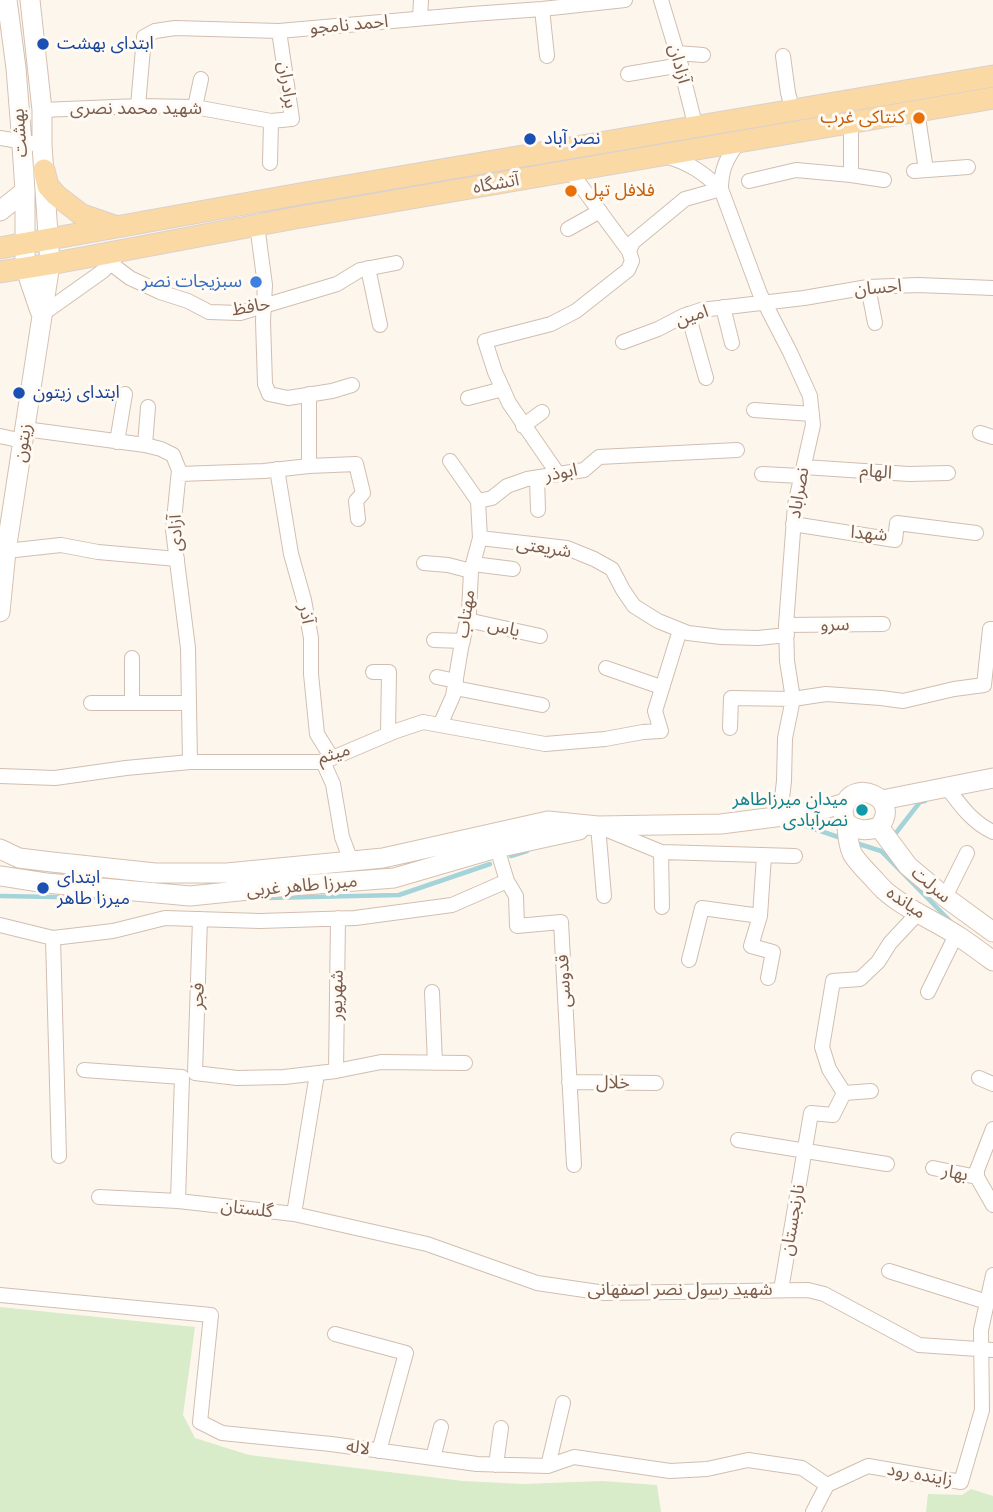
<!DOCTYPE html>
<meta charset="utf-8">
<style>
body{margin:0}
canvas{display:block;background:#fdf6ec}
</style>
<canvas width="993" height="1512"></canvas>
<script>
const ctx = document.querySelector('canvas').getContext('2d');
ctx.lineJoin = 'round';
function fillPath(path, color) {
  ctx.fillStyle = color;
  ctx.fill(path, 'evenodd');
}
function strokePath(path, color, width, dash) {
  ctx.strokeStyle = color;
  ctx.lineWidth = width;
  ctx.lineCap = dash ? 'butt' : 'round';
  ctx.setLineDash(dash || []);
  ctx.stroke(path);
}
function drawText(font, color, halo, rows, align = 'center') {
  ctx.font = font + ' Figtree,"Noto Sans Arabic",sans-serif';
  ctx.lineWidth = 6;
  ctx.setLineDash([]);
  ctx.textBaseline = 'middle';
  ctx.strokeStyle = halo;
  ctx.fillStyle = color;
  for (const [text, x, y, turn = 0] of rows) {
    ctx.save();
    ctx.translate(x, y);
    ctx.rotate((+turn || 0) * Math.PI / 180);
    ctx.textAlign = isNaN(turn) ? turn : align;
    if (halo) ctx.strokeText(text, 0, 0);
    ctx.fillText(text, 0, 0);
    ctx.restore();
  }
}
fillPath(new Path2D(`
 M0,1307L195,1327L183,1415L195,1438L249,1455L463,1481L524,1484L602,1481L657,1485L661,1512H0Z
 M971,1489L993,1496V1512H926L928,1494L962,1495Z`), '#d8ecc9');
strokePath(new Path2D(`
 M789,824H800L841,838
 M892,838L920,802L925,801
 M856,843L881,851L950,921
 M511,856L527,851
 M0,896L108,898
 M267,898L399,895L490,864`), '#a5d3da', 4.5);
const street = new Path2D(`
 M661,0L677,53L696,128
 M542,9L547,56
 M420,18L421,0
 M677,53L703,55
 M783,56L788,93L793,111
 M628,74L681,65
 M138,106L144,37L155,31L175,28L279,31L472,14L542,9L625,0
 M195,107L201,79
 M42,110L138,106L195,107L271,121L292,119L279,31
 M917,111L926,170
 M851,123V175
 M0,138L42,145
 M738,142C727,159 721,168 721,189L760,294L790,352L810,396L813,425L795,505L786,625L787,661L793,699L785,738L784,781L780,816
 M665,156C690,163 702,172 721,189
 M270,163L271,121
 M570,171L629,251
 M914,171L968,167
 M749,181L796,170L851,175L884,180
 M257,225L265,285L263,321L265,384L269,394L288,398L332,391L352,385
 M568,229L600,211
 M110,263L130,278L160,292L188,301L209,312L240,313L337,284L360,270L396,263
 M368,268L380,325
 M868,287L875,323
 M723,307L732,343
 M688,314L706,378
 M41,315L103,271L115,258
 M623,342L658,329L683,316L701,310L804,298L868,287L918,285L993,288
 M309,394V466
 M468,398L503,389
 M754,410L812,414
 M523,426L542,412
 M25,429L145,445L161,449L173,455L179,470L173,530L188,648L190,762
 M980,433L993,437
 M0,436L23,441
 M117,442L125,394
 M145,445L148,407
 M450,461L478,501L492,498L507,486L527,479L584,470L599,457L737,450
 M804,467L909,474L948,473
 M277,469L291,554L304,600L311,638V674L317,734L332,758
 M179,474L264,471L309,466L356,464L363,493L356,501L358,519
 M558,474L509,403L495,372L485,341L551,324L576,311L628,270L632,261L629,251L633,242L685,199L721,189
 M762,474L801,476
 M537,478L538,510
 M793,524L895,540L897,523L976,533
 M480,538L567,548L594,559L612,569L623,590L634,606L658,621L688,633L721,637L758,638L787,635
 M6,551L61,545L98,552L177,559
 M424,563L448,565L471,571
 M473,564L513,569
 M467,620L540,636
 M786,625L883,624
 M434,640L463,641
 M132,658V703
 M606,668L661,687
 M373,672H389L388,734
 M437,677L456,681
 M455,688L542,705
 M91,703H189
 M440,725L453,696L461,648L469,613L471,571L480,538L478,501
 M730,728L731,698L793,699L826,694L881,698L903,701L954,689L984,685L990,629H993
 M323,762L333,784L342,837L351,861
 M0,776L55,778L126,768L190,762H323L396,731L423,722L545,744L605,739L643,732L661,731L655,711L680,630
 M946,786C960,805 972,822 993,832
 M497,848L507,881L516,896L517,926L561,922L574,1165
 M661,852L662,907
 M604,896L598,826L661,852L795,856
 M945,897L967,853
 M760,916L751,946L773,952L768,978
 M200,919L195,1073L237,1078L284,1077L336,1071L381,1062L465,1063
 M0,925L53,938L113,931L165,918L260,921L355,918L452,905L507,881
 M53,938L59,1156
 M689,960L702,908L760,916L764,856
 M432,992L435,1063
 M928,992L956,935
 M84,1070L182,1077L178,1201
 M336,1071L338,918
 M979,1078L993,1084
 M569,1082L656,1083
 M844,1093L871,1091
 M993,1129L977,1170V1177L993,1205
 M738,1140L887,1164
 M933,1168L977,1177
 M99,1197L178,1201L294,1214L317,1074
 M294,1214L427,1244L537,1283L605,1293L808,1290L824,1294L919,1345L993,1350
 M889,1271L987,1302
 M781,1290L811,1113L833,1115L844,1093L829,1069L822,1047L833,981L860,979L878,962L890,943L918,913
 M0,1295L211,1315L200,1422L222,1433L331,1444L477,1464L548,1466L574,1457L670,1471L707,1469L748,1460L802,1468L827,1485
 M335,1334L406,1353L379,1451
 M433,1458L441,1427
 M496,1465L501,1428
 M548,1466L563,1403
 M813,1512L827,1485L868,1466L961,1482L982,1410L981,1330L993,1275`);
const secondary = new Path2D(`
 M7,0L16,68L21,131L25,191V267L40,311
 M0,211L25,191
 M0,612L6,551L50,264L42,145V110L30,0
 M882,800L993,778
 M847,824C858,831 867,831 879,827C903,798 852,777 844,807C841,814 846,820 847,827C848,837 848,844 852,853C856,861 863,867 869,874C874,879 879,885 884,890C905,909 934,920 958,936C970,944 981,952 993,961
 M879,827L908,866L945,897L993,932
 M0,849L19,858L52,862L155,873H227L383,858L548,821L598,826L721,824L814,812L845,803
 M0,876L46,883L190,896L278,887L394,878L497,848L579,830`);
const primary = new Path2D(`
 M44,170L48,186L56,195L82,215L114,226
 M0,248L294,195L993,76
 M0,272L50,264L295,218L993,98`);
strokePath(street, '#d1beb0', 16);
strokePath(secondary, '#d6c0b0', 21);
strokePath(primary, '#dad1cd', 23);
strokePath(street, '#fff', 14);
strokePath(secondary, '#fff', 19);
strokePath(primary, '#fbd9a5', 21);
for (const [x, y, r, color] of [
 [43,44,7,"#1a4fb4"],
 [919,118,7,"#e8710a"],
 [530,139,7,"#1a4fb4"],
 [571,191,7,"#e8710a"],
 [256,282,7,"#3f7fe0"],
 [19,393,7,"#1a4fb4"],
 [862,810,7,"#0f9aa8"],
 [43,888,7,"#1a4fb4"]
]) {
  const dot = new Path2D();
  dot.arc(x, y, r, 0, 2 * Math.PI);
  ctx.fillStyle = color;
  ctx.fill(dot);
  strokePath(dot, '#fffaf3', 2.5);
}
drawText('18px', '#7a5c4d', '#fffaf3', [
 ["احمد نامجو",349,25,-5],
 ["آزادان",679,64,75],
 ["برادران",287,85,81],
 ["شهید محمد نصری",136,109],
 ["بهشت",20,133,-94],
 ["آتشگاه",496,184,-10],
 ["احسان",878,288,-5],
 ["حافظ",251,307,-10],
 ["امین",692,316,-18],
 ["زیتون",23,443,-81],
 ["الهام",876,472,5],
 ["ابوذر",561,473,-11],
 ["نصراباد",799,493,-80],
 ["آزادی",176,533,-92],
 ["شهدا",869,534,5],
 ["شریعتی",544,548,9],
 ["آذر",306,614,79],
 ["مهتاب",466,614,-82],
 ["سرو",835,625,-1],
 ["یاس",504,628,13],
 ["میثم",334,754,-17],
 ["سرلت",931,885,40],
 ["میرزا طاهر غربی",302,886,-5],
 ["میانده",906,903,34],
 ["قدوسی",564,981,-93],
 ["شهریور",337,995,-89],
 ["فجر",198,996,-88],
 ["خلال",613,1083,1],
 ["بهار",955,1173,11],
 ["گلستان",247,1209,7],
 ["نارنجستان",793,1220,-80],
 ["شهید رسول نصر اصفهانی",680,1290],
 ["لاله",358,1448,8],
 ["زاینده رود",920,1475,10]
]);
drawText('18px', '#164399', '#fffaf3', [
 ["ابتدای بهشت",57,44],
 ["نصر آباد",544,139],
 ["ابتدای زیتون",33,393],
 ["ابتدای",57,878],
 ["میرزا طاهر",57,899]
], 'left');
drawText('18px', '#c56008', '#fffaf3', [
 ["کنتاکی غرب",905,118],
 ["فلافل تپل",585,191,"left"]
], 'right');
drawText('18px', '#366cbe', '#fffaf3', [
 ["سبزیجات نصر",242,282]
], 'right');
drawText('18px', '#0d838f', '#fffaf3', [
 ["میدان میرزاطاهر",848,800],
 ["نصرآبادی",848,821]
], 'right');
</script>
